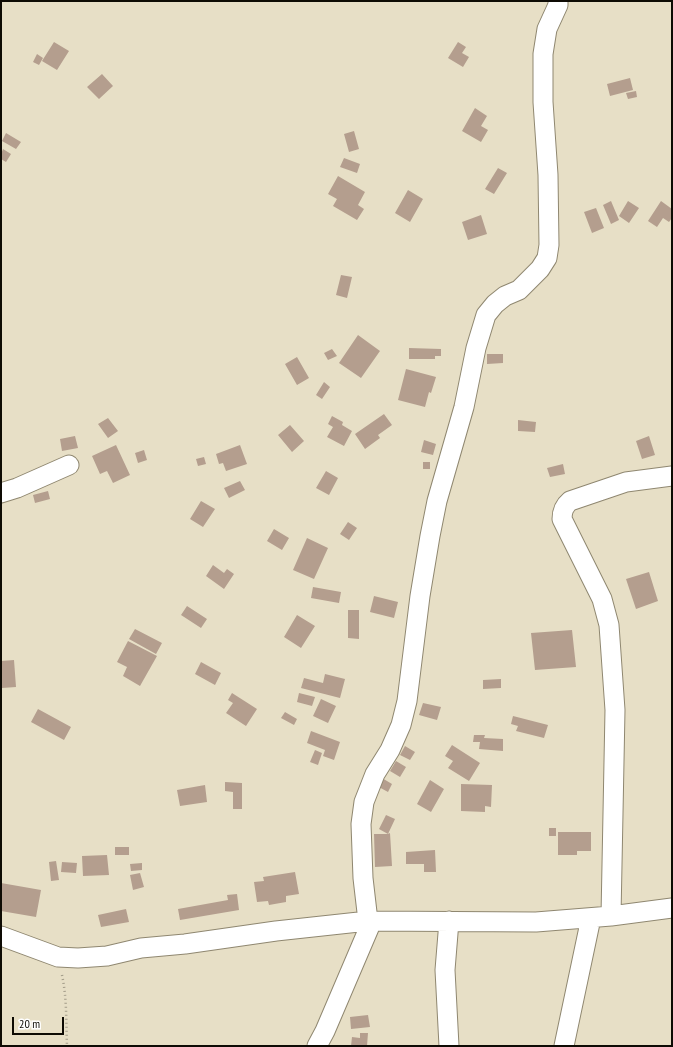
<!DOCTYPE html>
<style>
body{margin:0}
#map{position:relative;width:673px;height:1047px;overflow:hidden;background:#e7dfc6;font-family:"PT Sans Narrow",sans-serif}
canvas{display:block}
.frame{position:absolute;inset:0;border:2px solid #0e0b04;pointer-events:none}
.scale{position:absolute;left:12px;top:1017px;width:52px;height:18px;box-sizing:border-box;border:2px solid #0e0b04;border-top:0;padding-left:5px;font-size:12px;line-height:14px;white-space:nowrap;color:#0e0b04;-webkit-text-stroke:3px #fff;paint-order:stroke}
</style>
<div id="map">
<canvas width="673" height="1047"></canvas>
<div class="frame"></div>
<div class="scale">20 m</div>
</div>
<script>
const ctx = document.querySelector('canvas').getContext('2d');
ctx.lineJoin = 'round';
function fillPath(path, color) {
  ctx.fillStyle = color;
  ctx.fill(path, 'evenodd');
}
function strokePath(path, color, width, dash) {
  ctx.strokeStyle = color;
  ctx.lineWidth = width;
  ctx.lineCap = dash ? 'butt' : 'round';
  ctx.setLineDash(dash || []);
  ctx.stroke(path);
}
fillPath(new Path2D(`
 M54,42L69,51L57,70L42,61Z
 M458,42L466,47L462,53L469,57L463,67L448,58Z
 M37,54L43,58L39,65L33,62Z
 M102,74L113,86L99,99L87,87Z
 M630,78L633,90L610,96L607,84Z
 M636,91L637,97L628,99L626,93Z
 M475,108L487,116L481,126L488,130L481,142L462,131Z
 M354,131L359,149L349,152L344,134Z
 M6,133L21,142L16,149L2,141Z
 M3,149L11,154L6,162L1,159V154Z
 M344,158L360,164L357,173L340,167Z
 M498,168L507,173L494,194L485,189Z
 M338,176L365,192L358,205L364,209L357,220L333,206L337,199L328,194Z
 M408,190L423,199L410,222L395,213Z
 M611,201L619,220L611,224L603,205Z
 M628,201L639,208L629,223L619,216Z
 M661,201L672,209V218L669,222L663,218L657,227L648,221Z
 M596,208L604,228L592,233L584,212Z
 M481,215L487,234L468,240L462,222Z
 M341,275L352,277L347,298L336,295Z
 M358,335L380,351L361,378L339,363Z
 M409,348L441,349V356H435V359H409Z
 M332,349L337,356L328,360L324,353Z
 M487,354H503V363L487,364Z
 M297,357L309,378L297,385L285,364Z
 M406,369L436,377L431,393L429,392L425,407L398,400Z
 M324,382L330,387L322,399L316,395Z
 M384,414L392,425L378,435L380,438L365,449L355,434Z
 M332,416L343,422L342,425L352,431L344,446L327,437L333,427L328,424Z
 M108,418L118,431L108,438L98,424Z
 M518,420L536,422L535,432L518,431Z
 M290,425L304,441L292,452L278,435Z
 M75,436L78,448L62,451L60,439Z
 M649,436L655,455L642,459L636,441Z
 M424,440L436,444L433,455L421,452Z
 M116,445L130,475L113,483L107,471L100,474L92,456Z
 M240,445L247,464L226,471L223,463L219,464L216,454Z
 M144,450L147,460L138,463L135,453Z
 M204,457L206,464L198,466L196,459Z
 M423,462H430V469H423Z
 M563,464L565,474L550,477L547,468Z
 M326,471L338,478L329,495L316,488Z
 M240,481L245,490L229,498L224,488Z
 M48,491L50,499L35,503L33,495Z
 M201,501L215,509L203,527L190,519Z
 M348,522L357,528L349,540L340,534Z
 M274,529L289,538L282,550L267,541Z
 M307,538L328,548L314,579L293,570Z
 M213,565L224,573L227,569L234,574L224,589L206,576Z
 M649,572L658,601L636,609L626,579Z
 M313,587L341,592L339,603L311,598Z
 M374,596L398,602L394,618L370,612Z
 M187,606L207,619L201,628L181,615Z
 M348,610H359V639L348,638Z
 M297,615L315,626L301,648L284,637Z
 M135,629L162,643L156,654L129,639Z
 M572,630L576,667L535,670L531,633Z
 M128,641L157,656L140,686L123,676L127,667L117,662Z
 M14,660L16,687L2,688L1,661Z
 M201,662L221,673L215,685L195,674Z
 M325,674L345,679L340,698L301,688L304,678L323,683Z
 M501,679V688L483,689V680Z
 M232,693L257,709L246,726L226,713L233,703L228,700Z
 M299,693L315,697L312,706L297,702Z
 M321,699L336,706L328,723L313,716Z
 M423,703L441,707L437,720L419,715Z
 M38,709L71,727L64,740L31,722Z
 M285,712L297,719L294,725L281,718Z
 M513,716L548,725L544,738L516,731L518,726L511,724Z
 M311,731L340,742L334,760L323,756L325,750L307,743Z
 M474,735H485L484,738L503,739V751L479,749L480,742H473Z
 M452,745L480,763L469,781L448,768L453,761L445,756Z
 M405,746L415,752L410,760L400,755Z
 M315,750L322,753L318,765L310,762Z
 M396,761L406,767L400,777L390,771Z
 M382,778L392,784L388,792L377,786Z
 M430,780L444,789L431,812L417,804Z
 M225,782L242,783V809H233V792L225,791Z
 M461,784L492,785L491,807L485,806V812L461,811Z
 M205,785L207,802L180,806L177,790Z
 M386,815L395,819L388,834L390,833L392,866L375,867L374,834H388L379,829Z
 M549,828H556V836H549Z
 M558,832H591V851H577V855H558Z
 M115,847H129V855H115Z
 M435,850L436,872H424V864H406V852Z
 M107,855L109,875L83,876L82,856Z
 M56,861L59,880L51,881L49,862Z
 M62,862L77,863L76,873L61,872Z
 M142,863V870L131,871L130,864Z
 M295,872L299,894L286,896V902L269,905L268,901L257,902L254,882L264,881L263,877Z
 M140,873L144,887L133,890L130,875Z
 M1,883L41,890L36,917L1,911Z
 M237,894L239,910L180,920L178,909L228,900L227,895Z
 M126,909L129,922L101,927L98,915Z
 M368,1015L370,1027L351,1029L350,1017Z
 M360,1033H368L367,1046H351L352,1037L360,1038Z`), '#b49e8e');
const minor = new Path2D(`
 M1,493L17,488L69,465
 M611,916L615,710L609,625L602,599L562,519C562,511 564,506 570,501L626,482L672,476
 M368,921L363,878L361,824L364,802L375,774L390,750L401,725L407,701L420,596L430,536L437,501L464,407L476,348L486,315L495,304L505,296L519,290L540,269L547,258L549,245L548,175L543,102V54L547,29L558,5V1
 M449,921L445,970L449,1046
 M1,936L58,957L78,958L107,956L141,948L185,944L276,931L368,921L536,922L611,916L672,908
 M317,1046L325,1031L372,921
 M564,1046L591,918`);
strokePath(minor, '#8f8770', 21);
strokePath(new Path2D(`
 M62,975C67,998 66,1022 67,1046`), '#a39c89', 2.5, [1, 3]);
strokePath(minor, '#fff', 19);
</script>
